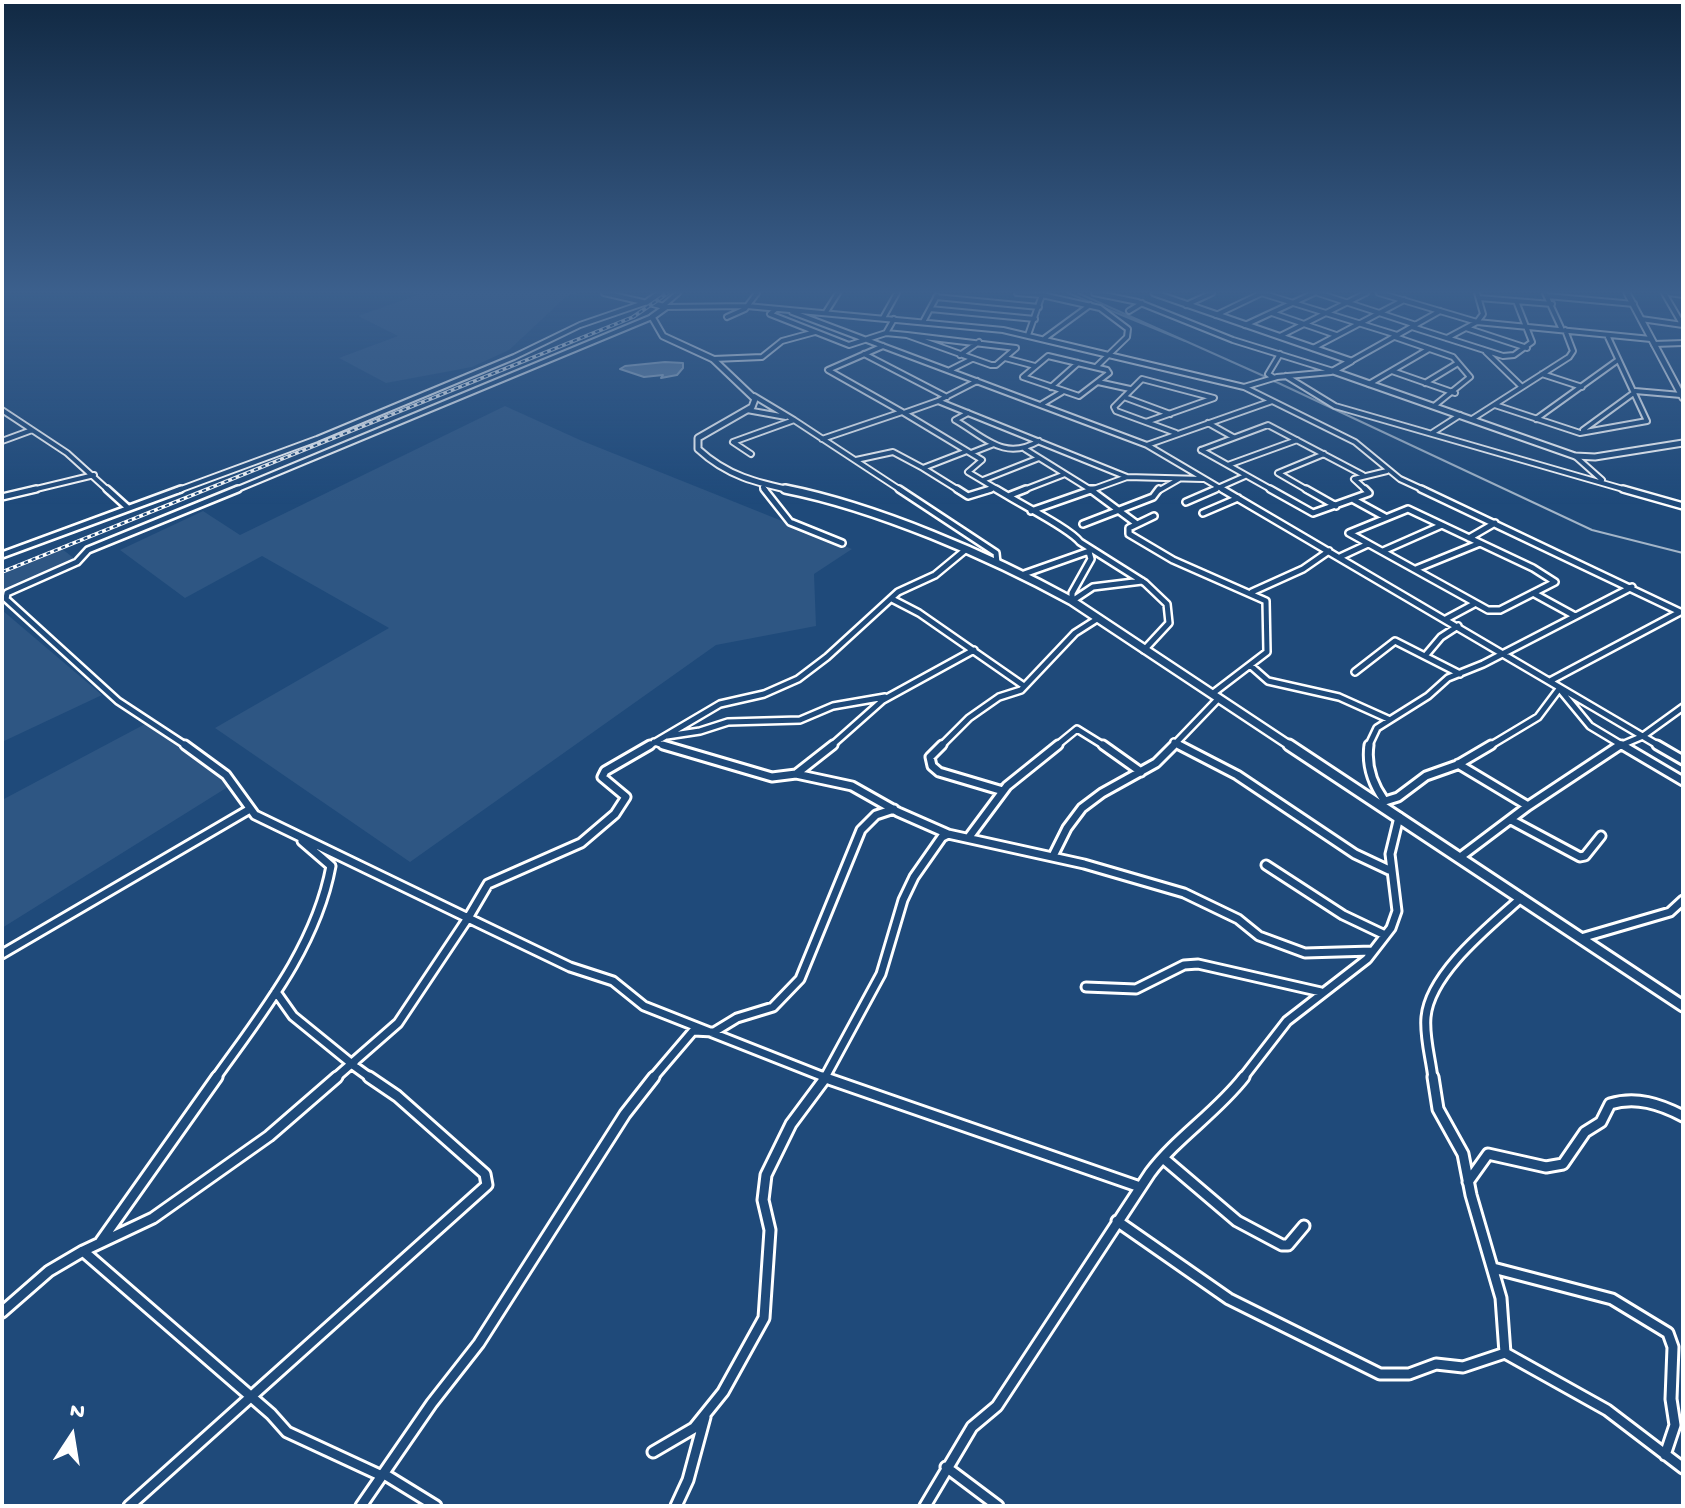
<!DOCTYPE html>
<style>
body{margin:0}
#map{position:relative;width:1685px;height:1508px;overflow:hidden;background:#1f4a7a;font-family:"Gochi Hand",sans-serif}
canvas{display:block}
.frame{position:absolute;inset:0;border:4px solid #fff;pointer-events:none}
.north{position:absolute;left:32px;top:1396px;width:80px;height:80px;-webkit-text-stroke:6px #1f4a7a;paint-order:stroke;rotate:12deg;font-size:22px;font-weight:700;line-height:32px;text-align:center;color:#fff}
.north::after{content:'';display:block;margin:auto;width:28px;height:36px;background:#fff;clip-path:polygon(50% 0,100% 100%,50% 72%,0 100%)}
</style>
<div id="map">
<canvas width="1685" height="1508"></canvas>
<div class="frame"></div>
<div class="north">N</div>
</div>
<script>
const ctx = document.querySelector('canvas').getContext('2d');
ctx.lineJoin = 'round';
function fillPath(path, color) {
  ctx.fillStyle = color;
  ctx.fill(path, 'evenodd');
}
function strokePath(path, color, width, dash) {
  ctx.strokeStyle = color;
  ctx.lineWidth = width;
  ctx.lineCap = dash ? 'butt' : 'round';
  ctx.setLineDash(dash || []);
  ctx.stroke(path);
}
fillPath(new Path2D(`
 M412,293H577L566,297L509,350L472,367L386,383L339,358L398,336L358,316L417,295Z
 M505,406L580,440L852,549L814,574L816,626L716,645L410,862L215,728L389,628L262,556L185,598L120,550L203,511L240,535Z
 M62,549L75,559L2,590V574Z
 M2,610L102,695L2,742Z
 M147,723L231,785L2,928V800Z`), '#2e5683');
const water = new Path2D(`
 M665,362L683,363V368L677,375L661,378L663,375L644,377L620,369L625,366Z`);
fillPath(water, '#6583a4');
strokePath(water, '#a3b5c8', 2);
strokePath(new Path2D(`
 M1068,293L1185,341
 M1078,293L1266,377
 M1272,380L1592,530L1683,553`), '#a3b5c8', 2);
const minorFar3 = new Path2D(`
 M604,293L643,302
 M1017,293L1042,295L1028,335
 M1094,293L1138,302L1233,340L1333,371
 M1261,293L1397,335
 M1318,293L1416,325
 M1379,293L1477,322L1483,314L1477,293
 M1545,293L1562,330
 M1664,293L1682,324
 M1669,293L1683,295
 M1042,295L1100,308L1128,329L1127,337L1096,367
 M1547,296L1634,304
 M936,297L1039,307
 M1479,298L1552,304
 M664,305L678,293
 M1186,305L1212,293
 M666,307L747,306L1003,330L1244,387L1355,442L1400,479L1426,491
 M776,309L770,314L849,345L886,333L894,319
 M930,309L1035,319
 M1129,311L1142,303
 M792,312L1147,445
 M826,312L838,293
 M1272,313L1336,335
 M1216,315L1262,293
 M727,317L745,309L757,293
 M883,318L897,293
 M1641,319L1683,325
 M923,322L937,296
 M1245,325L1314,293
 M1412,327L1503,356L1514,355L1532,342L1516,301
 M1466,328L1527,348
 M886,333L907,335
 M907,335L1016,348L996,365H991Z
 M1280,336L1366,293
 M1395,337L1453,357L1470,377L1434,406
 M1045,338L1090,305
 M1447,338L1477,322L1651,339
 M1654,344L1683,343
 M883,346L828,370L904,413
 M1313,348L1404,300
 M1486,352L1521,386
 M864,354L947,397
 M960,355L979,342
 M1048,356L1107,370L1109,373L1079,396L1023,377Z
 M1005,358L1035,366
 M713,359L762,357L782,341L815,332
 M1351,361L1440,311
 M950,370L972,359
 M1392,371L1455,393
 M1542,374L1582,387
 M1286,376L1335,406L1630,491
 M1274,378L1268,374L1280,354
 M1142,379L1214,398L1146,422L1116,411L1114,407Z
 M977,381L938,401L904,413L982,460L968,472L1000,491
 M1098,382L1130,389
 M1425,383L1458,363
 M1369,384L1429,349
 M1051,387L1078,363
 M1244,387L1277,377L1331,372
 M1635,391L1681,395
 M754,396L794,420
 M1124,397L1170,414
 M938,401L1127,477L1091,490L1025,449
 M1042,404L1062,392
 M1495,405L1580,433L1647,421L1607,335
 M2,410L67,453L109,491
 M747,410L786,417
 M968,413L955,420C986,438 1004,461 1039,441
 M1472,419L1569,357L1573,351L1565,330
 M1536,419L1618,360
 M1146,422L1176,433
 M1208,423L1233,437
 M1583,430L1635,392
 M1432,433L1460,415
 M822,439L902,412
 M2,441L32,430
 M1201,450L1274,491
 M1201,450L1268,425L1363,475
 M971,453L994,444
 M751,454L733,442L794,420L902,491
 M1575,456L1602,480
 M856,460L893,452L923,468
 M1228,465L1297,440
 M1127,477L1203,479
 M983,480L1039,458
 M763,487L766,491
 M28,491L94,475
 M176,491L317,439L514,357L580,325L647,302
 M233,491L652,317
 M960,491L923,468L967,451
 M985,491L994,488
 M1021,491L1065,474
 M1088,491H1092
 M1158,491L1179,479
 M1211,491L1245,476
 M1225,491L1147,445L1272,401
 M1309,491L1278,473L1324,454
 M1367,491L1354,479L1387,471`);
const minorFar2 = new Path2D(`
 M107,489L128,508
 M764,489L790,522L842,543
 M899,489L996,553L997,563
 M957,489L968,496L991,489
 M996,489L1008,496L1026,489
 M1089,489H1094
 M1222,489L1661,747
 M1270,489L1313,513L1369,493L1365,489
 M1306,489L1336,506
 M1421,489L1680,612L1550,681
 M1623,489L1683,506
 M1008,496C1026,507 1070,529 1080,542L1145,583L1167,604L1169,623L1144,650
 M2,497L36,489
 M1354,500L1385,517
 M1186,502L1216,489
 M1408,509L1533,568L1555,582L1500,610H1488L1349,533Z
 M1031,511L1091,490L1137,524
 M1203,513L1238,498
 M1154,516L1129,528V534L1173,560L1266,601L1267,652L1212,694
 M1083,524L1153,497L1159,489
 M1469,538L1495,523
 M1383,551L1442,525
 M1089,552L1091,559L1072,593V601L1093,587L1142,581
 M2,555L181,489
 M1340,557L1368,544
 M1416,569L1480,543
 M1024,574L1092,550
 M1252,592L1303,569L1329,551
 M1533,593L1575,616
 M892,599L919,613L1024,686
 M1446,619L1474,604
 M1425,656L1441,637L1458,626
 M1251,666L1268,681L1339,697L1388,719
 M1355,672L1395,641L1460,674
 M1562,692L1590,726L1625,747
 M667,736L700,731L728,722L800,720L833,706L885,697
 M654,742L669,747
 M1174,742L1183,747
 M188,747L118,701L6,599L7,593L77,562L88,550L238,489
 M647,747L720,704L764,694L798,679L827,657L898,592L935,575L964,551
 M830,747L883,700L974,650
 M940,747L969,718L999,697L1021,690L1075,633L1097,619
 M1055,747L1077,729L1106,747
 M1172,747L1219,698
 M1368,747L1377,728L1428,696L1448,678L1483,664L1632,587
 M1488,747L1538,717L1559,689
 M1617,747L1643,736L1683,707`);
const minorFar1 = new Path2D(`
 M185,745L226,775L255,815L468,918L398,1023L334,1079
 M650,745L605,771L602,777L626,797L615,814L581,843L488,884L468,918L570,967L613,981L644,1006L829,1079
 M663,745L772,777L796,774L833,745
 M942,745L930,757L932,766L939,772L1003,791
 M1103,745L1141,772
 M1179,745L1237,775L1355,854L1389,870
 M1369,745C1366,766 1372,783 1384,800
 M1622,745L1683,781
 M1657,745L1683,760
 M1458,764L1528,806
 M796,774L852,786L898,812L948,834
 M1382,802L1398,797L1426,776L1457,765L1491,745
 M1511,820L1580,857L1585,856L1601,836
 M969,837L1007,786L1058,745
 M1053,856L1067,828L1082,808L1102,793L1156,763L1174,745
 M1459,858L1528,806L1620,745
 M1266,865L1343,915L1385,935
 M1581,938L1670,912L1683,900
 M2,954L250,809
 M1086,987L1136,989L1184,965L1198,964L1321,992
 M276,992L293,1016L352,1064
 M354,1062V1066L372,1079
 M215,1079C262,1013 316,947 331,866L302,841
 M652,1079L693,1031L714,1032L737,1018L773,1007L800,979L861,830L876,815L894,809
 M824,1079L881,974L903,900L914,877L942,837L948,834L1084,864L1184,893L1238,919L1259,936L1305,953L1372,951
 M1242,1079L1287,1021L1367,959L1391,928L1397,911L1390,854L1399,817
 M1433,1079C1431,1059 1424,1037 1426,1017C1430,973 1490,926 1521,898`);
const minor = new Path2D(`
 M823,1077L1140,1187
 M1433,1077L1438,1109L1463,1154L1471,1195L1501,1298L1505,1353L1607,1410L1683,1468
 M1163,1158L1237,1221L1282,1245H1288L1304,1226
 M1468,1182L1488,1154L1546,1167L1563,1164L1585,1132L1601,1122L1610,1104C1636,1096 1660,1104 1683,1116
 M1117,1221L1229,1299L1380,1374H1409L1436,1364L1463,1367L1505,1353
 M101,1241L217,1077
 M83,1251L153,1218L269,1136L337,1077
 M1493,1268L1612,1299L1668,1333L1673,1347L1671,1399L1675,1425L1665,1455
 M2,1312L49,1271L83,1251L271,1414L287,1432L382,1476
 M653,1452L694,1428L723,1392L764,1318L770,1230L763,1200L766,1175L791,1124L826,1077
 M946,1467L998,1506
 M384,1474L436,1506
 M129,1506L487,1185L485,1174L397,1096L369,1077
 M361,1506L432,1403L479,1343L625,1114L654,1077
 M676,1506L688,1480L705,1417
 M925,1506L972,1427L997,1406L1150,1173C1177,1137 1216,1113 1244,1077`);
const tertiaryFar2 = new Path2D(`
 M1154,293L1351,361L1333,371
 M1627,293L1683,398
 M647,302L666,307L652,317L663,336L713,359L755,399L752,407L698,438V449C727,476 757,483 795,491
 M647,302L660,293
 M1333,371L1575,456L1595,457L1683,443`);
const tertiaryFar1 = new Path2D(`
 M785,489C876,507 990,556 1072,601L1292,747`);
const tertiary = new Path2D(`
 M1289,745L1683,1006`);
strokePath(minorFar3, '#fff', 8);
strokePath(minorFar2, '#fff', 10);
strokePath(minorFar1, '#fff', 13);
strokePath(minor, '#fff', 15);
strokePath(tertiaryFar2, '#fff', 9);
strokePath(tertiaryFar1, '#fff', 12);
strokePath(tertiary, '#fff', 15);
strokePath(minorFar3, '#1f4a7a', 4);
strokePath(minorFar2, '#1f4a7a', 5);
strokePath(minorFar1, '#1f4a7a', 7);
strokePath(minor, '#1f4a7a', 9);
strokePath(tertiaryFar2, '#1f4a7a', 5);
strokePath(tertiaryFar1, '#1f4a7a', 7);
strokePath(tertiary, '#1f4a7a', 9);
const rail = new Path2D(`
 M2,572L633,317L668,293`);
strokePath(rail, '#fff', 4);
strokePath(rail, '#1f4a7a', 2, [4]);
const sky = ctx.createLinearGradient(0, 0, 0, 504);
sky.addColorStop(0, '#112943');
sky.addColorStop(0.58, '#3c608d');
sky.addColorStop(1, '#3c608d00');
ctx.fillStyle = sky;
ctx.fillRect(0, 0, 1685, 504);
</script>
